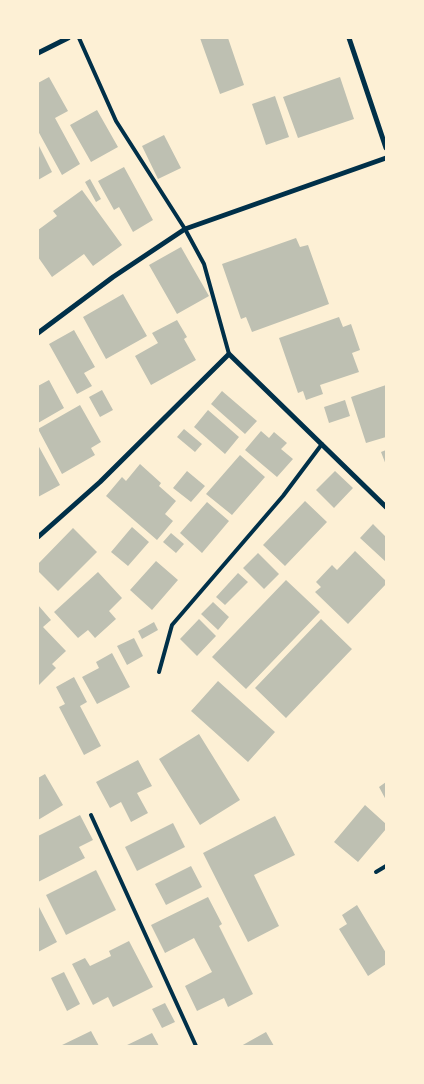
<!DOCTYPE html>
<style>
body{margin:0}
#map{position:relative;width:424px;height:1084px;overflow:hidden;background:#fdf0d5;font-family:"Asap Condensed",sans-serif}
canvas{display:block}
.frame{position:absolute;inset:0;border:39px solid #fdf0d5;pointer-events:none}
</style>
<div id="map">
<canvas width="424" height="1084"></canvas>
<div class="frame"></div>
</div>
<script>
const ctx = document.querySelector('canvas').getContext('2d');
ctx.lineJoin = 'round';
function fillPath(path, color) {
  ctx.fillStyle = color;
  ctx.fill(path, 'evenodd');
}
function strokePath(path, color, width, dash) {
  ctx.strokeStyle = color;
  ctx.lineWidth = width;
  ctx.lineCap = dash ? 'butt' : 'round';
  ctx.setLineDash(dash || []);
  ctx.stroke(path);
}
fillPath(new Path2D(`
 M200,38H228L244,85L220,94Z
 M49,77L68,111L55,118L80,164L62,175L38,131V83Z
 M340,77L354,119L298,138L283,97Z
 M275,96L289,137L266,145L252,104Z
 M97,110L118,147L91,162L70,125Z
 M164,135L181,168L158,179L142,146Z
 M38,144L52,172L38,180Z
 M124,167L153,220L133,232L119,207L114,210L98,181Z
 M90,179L101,199L96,202L85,182Z
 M82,190L122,245L93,266L84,254L52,277L38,257V230L57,216L53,211Z
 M296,238L300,247L308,245L329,304L252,332L246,317L241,319L222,264Z
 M181,247L209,296L177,314L149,265Z
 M123,294L147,336L106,359L83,317Z
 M339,317L343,327L351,324L360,350L352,353L359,372L320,385L323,394L306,400L303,391L298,393L279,338Z
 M177,320L187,337L184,339L196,360L151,385L135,356L158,343L152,333Z
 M74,330L95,367L84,373L92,386L77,394L49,344Z
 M49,380L64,408L38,423V386Z
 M386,385V437L366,443L351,397Z
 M102,390L113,410L100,417L89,397Z
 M222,391L257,421L245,434L211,404Z
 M345,400L350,416L329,423L324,407Z
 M80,405L101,442L91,448L95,455L62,474L38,429Z
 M208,410L239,437L225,454L194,427Z
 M184,429L202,444L195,452L177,437Z
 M261,431L269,438L274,432L287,443L281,449L293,459L277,477L245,450Z
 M38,445L60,485L38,497Z
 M386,450V465L381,452Z
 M240,455L265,477L232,515L206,494Z
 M140,464L161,483L159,486L176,501L165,514L173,521L157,540L106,496L122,477L126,481Z
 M187,471L205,486L191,502L173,488Z
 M335,471L353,488L334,508L316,490Z
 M305,501L327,522L285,566L263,545Z
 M207,502L229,521L202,553L180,533Z
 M373,524L386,537V562L360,538Z
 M132,527L149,542L128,566L111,552Z
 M73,528L97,552L58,591L38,571V564Z
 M171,533L184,544L176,553L163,542Z
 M355,551L386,581V584L348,624L315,592L321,587L316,582L332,565L337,570Z
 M258,553L279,574L264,589L243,568Z
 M156,561L178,580L152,610L130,590Z
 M98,572L122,598L109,611L116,619L95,638L88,630L78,638L54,612Z
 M238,573L248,582L225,605L216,597Z
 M286,580L320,612L246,689L212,657Z
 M213,602L229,617L218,630L201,614Z
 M38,605L51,620L43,627L66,651L52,664L56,668L38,686Z
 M199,619L216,636L197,656L180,639Z
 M321,619L352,649L286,718L255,688Z
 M154,622L158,630L142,639L138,631Z
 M134,638L143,656L127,665L117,646Z
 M112,653L130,687L97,704L82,677L99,668L96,662Z
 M74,677L87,702L80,706L101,746L84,755L59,707L65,704L56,687Z
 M218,681L275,732L248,762L191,711Z
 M199,734L240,800L200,825L159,759Z
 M138,760L152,786L137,793L148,813L131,822L121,802L110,808L96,782Z
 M45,774L63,805L38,820V778Z
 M386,782V800L379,787Z
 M365,805L386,824V829L358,862L334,842Z
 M80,815L93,840L79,847L85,858L38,882V836Z
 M275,816L295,855L254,875L279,926L248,942L203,853Z
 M173,823L185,847L137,871L125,847Z
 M191,866L202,887L166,905L155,884Z
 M96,870L116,910L66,935L46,895Z
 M208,897L222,924L219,926L253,994L228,1007L224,998L197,1011L185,986L212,972L194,938L165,953L151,925Z
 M357,905L386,953V964L368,976L339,929L347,924L342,915Z
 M39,907L57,942L38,952V908Z
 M129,941L153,987L113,1007L108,997L93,1005L72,964L85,958L90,966L111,956L109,951Z
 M64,972L80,1004L67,1011L51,978Z
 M165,1003L175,1022L162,1028L152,1009Z
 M91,1031L99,1046H60Z
 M266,1032L274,1046H241Z
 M152,1033L159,1046H125Z`), '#bec0b2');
strokePath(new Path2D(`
 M79,38L116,121L185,229L204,264L229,354
 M159,672L172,625L283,496L322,444
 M91,815L196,1046
 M376,872L386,866`), '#003049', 4);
strokePath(new Path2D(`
 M349,38L386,148
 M38,53L68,38
 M38,333L113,277L185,229L386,158
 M38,537L100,482L229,354L386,507`), '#003049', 5);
</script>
